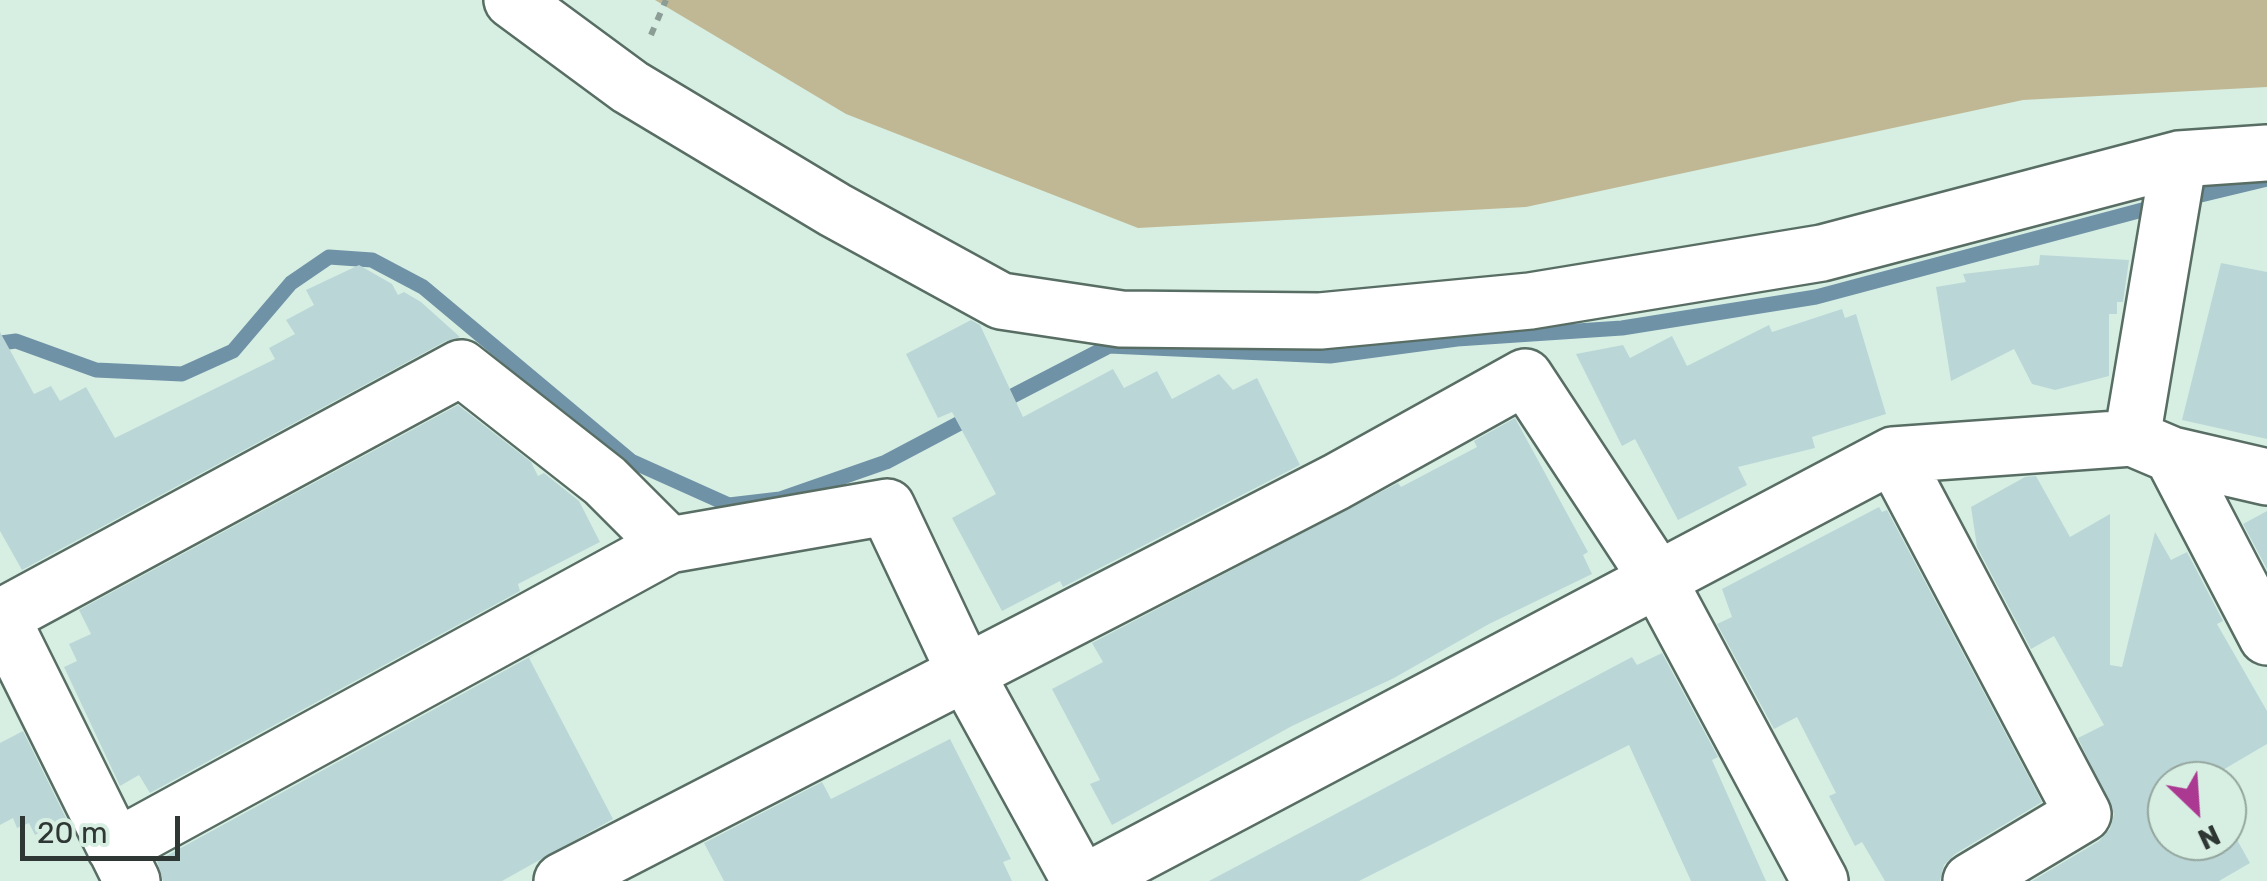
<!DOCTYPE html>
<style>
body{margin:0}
#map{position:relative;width:2267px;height:881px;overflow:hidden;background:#d7efe3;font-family:Rubik,sans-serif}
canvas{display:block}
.north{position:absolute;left:2147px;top:761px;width:100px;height:100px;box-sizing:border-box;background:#d7efe3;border:2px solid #93a59d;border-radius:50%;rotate:155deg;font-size:28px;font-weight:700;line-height:40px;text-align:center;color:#2e3733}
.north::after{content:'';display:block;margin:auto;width:35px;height:45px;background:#ab3891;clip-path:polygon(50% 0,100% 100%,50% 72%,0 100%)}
.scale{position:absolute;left:20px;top:816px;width:160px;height:45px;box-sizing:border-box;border:5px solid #2e3733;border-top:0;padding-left:12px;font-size:30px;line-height:35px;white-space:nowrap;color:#2e3733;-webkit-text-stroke:8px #d7efe3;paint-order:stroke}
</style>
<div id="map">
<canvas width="2267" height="881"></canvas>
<div class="north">N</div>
<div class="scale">20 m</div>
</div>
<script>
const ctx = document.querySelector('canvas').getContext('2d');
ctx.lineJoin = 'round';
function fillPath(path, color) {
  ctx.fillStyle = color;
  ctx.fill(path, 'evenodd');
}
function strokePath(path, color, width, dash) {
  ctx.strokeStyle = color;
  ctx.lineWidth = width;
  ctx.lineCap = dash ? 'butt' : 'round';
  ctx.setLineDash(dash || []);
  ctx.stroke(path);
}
fillPath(new Path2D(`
 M655,0H2267V87L2023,100L1526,207L1138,228L846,114Z`), '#c0b894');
strokePath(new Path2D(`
 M2184,199L2267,179
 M0,343L16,341L96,370L182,374L233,351L291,283L329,257L372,260L423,287L631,461L729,505L780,499L886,462L975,415
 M995,405L1109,346L1330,356L1457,339L1622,328L1816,297L2161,205`), '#7092a7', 15);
fillPath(new Path2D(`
 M2040,255L2129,260L2123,302H2117V314H2109V376L2055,390L2032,384L2014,349L1951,381L1936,287L1966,282L1963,274L2039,265Z
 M2221,263L2267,272V439L2182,420Z
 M359,265L392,284L398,295L404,292L421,302L460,337L446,341L22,570L0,531V332L34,394L51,386L60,401L86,387L115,438L275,359L269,348L295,334L286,320L314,305L306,290Z
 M1842,309L1845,318L1856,314L1886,414L1812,437L1815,448L1738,467L1747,485L1678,520L1635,439L1622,446L1576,354L1623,345L1630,358L1672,336L1687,366L1769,325L1772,332Z
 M971,320L980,325L1023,417L1113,369L1124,388L1157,371L1172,399L1219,374L1233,390L1257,378L1300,465L1063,587L1060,581L1002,611L952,518L996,494L952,412L938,418L906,354Z
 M458,405L531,462L538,476L544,473L579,501L600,542L518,584L520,591L150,793L139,775L120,786L64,667L77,661L69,644L91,634L79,610Z
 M1515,418L1588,552L1583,555L1592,574L1489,624L1394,678L1292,726L1112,825L1090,784L1100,780L1052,689L1103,662L1092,643L1398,483L1401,487L1477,447L1474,441Z
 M2036,476L2070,537L2110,514V665L2122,667L2155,532L2171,560L2187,552L2223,621L2217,624L2267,711V744L2204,781H2167V841H2227V822L2250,863L2219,881H2032L2099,841L2110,829L2114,814L2078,738L2104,725L2054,636L2031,649L1977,547L1971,507L2025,477Z
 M1879,507L1882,512L1887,510L2042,802L1955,854L1944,865L1940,881H1885L1862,842L1855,846L1829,796L1836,793L1797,717L1774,729L1717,624L1732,617L1722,589Z
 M2267,511V569L2243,524Z
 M546,648L529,658L613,819L502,881H163L157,861Z
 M1662,653L1718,757L1712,760L1766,881H1691L1629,745L1359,881H1209L1632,657L1637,665Z
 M23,731L66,818L35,835L29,823L17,828L13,818L0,825V743Z
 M950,739L1011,859L1003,862L1012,881H724L704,843L822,782L831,799Z`), '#bbd6d7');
const minor = new Path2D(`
 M512,0L630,87L835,210L1001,301L1121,319L1320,321L1530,301L1822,253L2179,159L2267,153
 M2132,438L2179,159
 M1893,455L2083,814L1971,881
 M2172,455L2267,637
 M115,848L669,545
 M132,881L1,617L461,368L605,481L669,545L887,507L965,672L1080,881
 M562,881L1336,482L1525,377L1657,578L1820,881
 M1087,881L1893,455L2132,438L2172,455L2267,477`);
strokePath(minor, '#586d63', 60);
strokePath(new Path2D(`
 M651,35L666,0`), '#8c9d95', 6, [8, 8]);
strokePath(minor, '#fff', 55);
</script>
